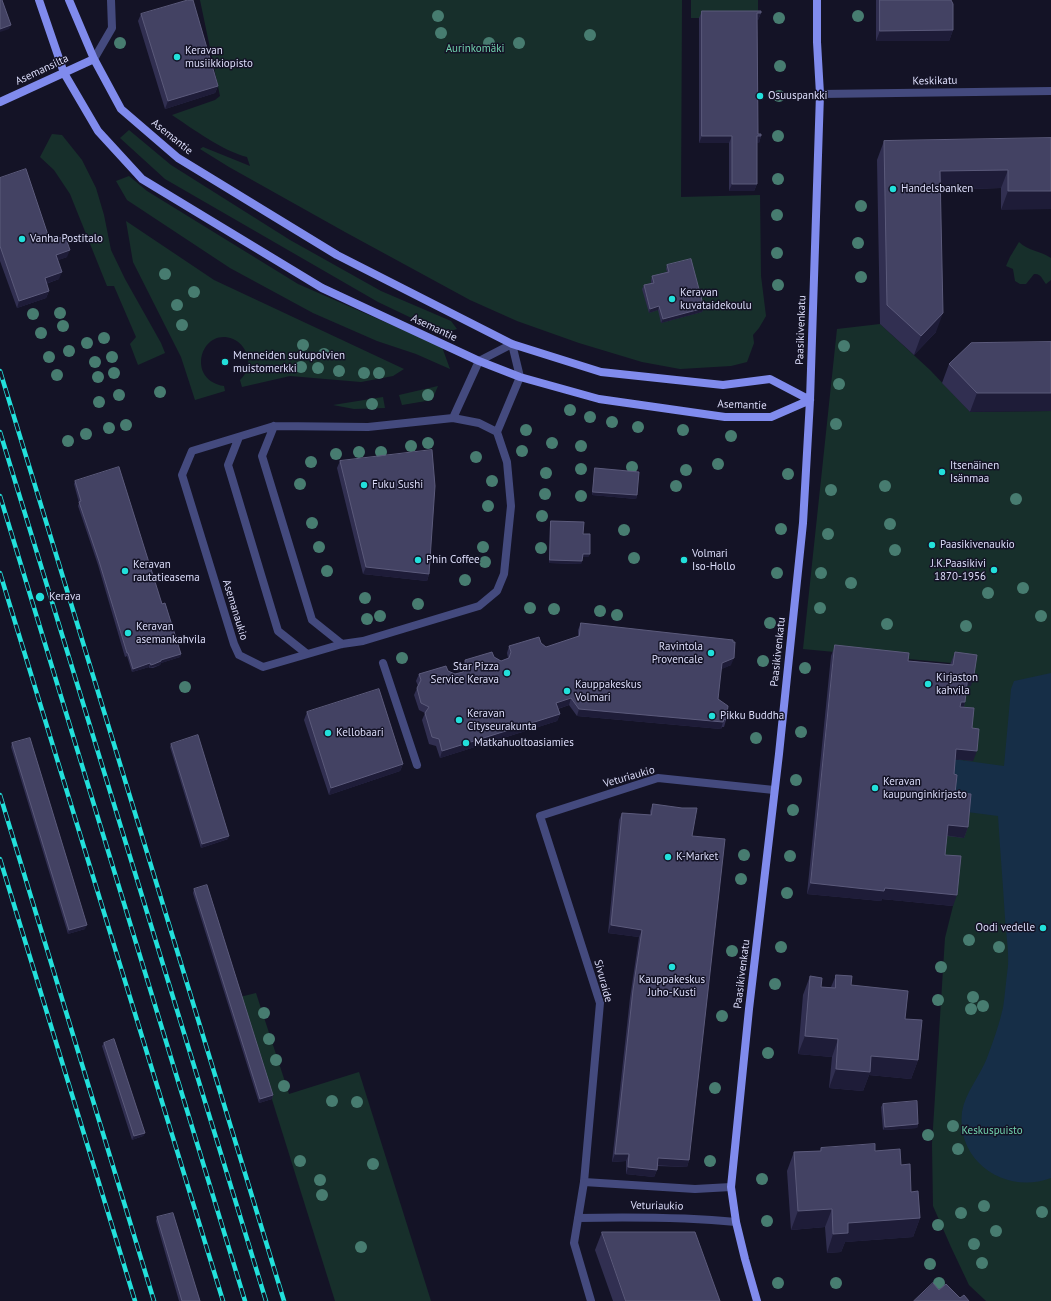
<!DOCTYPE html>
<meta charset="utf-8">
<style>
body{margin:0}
canvas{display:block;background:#141326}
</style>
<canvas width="1051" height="1301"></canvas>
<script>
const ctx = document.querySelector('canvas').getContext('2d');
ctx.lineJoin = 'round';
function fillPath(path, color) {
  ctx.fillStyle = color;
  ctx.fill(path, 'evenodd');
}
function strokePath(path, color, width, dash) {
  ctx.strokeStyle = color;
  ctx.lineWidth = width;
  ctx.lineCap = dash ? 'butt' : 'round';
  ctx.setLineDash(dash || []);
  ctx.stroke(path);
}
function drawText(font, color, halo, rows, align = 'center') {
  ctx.font = font + ' "PT Sans",sans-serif';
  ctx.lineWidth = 3;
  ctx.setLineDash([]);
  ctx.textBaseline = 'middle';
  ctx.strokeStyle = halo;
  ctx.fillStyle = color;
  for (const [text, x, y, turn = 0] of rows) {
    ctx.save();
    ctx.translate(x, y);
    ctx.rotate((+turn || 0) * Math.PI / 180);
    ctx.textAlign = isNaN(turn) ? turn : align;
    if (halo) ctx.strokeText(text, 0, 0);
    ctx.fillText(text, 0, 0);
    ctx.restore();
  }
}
fillPath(new Path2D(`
 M200,0H682L681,197L760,195L761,276L766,316L759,328L753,335L754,343L747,362L731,366L680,369L642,362L579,343L517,321L470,300L345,232L229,167L200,149L203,147L250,166L247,157C223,151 193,129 172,115L215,100L220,96Z
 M691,0H758V18H691Z
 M129,130L171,165L290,240L381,291L451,321L457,329L443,333L378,302L165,179L120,138Z
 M52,134L62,135L82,160L96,188L104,215L111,250L125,279L161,343L165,353L138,365L130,344L136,337L114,286H107L70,194L54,170L40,157Z
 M129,176L147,191L298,284L442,347L450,369L416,354L377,341L313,313L230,268L127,200L116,181Z
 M126,221L214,280L404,369L393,376L361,382L290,376L242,387L240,380C247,374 250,364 247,355C245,348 240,342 233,339C201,326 185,380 224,386L225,391L195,400L181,357L133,262Z
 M1019,242C1028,251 1041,251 1051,258V280L1046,284C1042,279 1041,273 1034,274L1026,284H1020L1015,281L1013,269L1006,266L1010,257Z
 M880,324L930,370L970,412L1051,411V1301H986L969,1285L951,1247L933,1206L932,1144L945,938L953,906L957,867L941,865L944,835L964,837L956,718L965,685L971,686L951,663L803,649L837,329Z
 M438,386L432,400L402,405L399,395Z
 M383,397L385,408L354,409L333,405Z
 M256,993L289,1094L359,1072L431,1301H335L240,997Z`), '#172f2b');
fillPath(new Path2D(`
 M1051,673V1178C1006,1195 956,1162 962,1112C965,1093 980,1076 987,1058C993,1042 999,1025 1003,1008C1005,995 1006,980 1008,966C1009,951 1006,934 1005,918C1003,884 1000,850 998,816L967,812L952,803L953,759L1004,766L1011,689L1014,681Z`), '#162e47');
strokePath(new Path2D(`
 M94,59L112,28L111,0
 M512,344L520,377L497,432L507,462L511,506L504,574L497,591L479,606L363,641L342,644L263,667L239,655L234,644L182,475L192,451L274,426L368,427L453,418L479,361Z
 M453,418L479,423L497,432
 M274,426L262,456L312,620L342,644
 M239,437L228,465L278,631L307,654
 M584,1182L600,1003L540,816L658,778L774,790`), '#444a7e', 8);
strokePath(new Path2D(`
 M820,94L1051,91
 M383,663L417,765
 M578,1218C631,1217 684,1217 736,1222
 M591,1301L574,1243L584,1182L695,1189L731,1187`), '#444a7e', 8);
strokePath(new Path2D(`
 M39,0L64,73L98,131L142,179L322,288L479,361L520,377L599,399L725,417H771L810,400
 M69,0L94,59L121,109L178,158L337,255L512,344L601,372L723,385L770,379L810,400
 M0,102L94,59
 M757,1301L745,1259L736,1222L731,1187L749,1009L779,754L803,523L810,400L820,94L817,42V0`), '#808bed', 8);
const rail = new Path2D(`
 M0,371L284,1301
 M0,432L266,1301
 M0,496L245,1301
 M0,573L223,1301
 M0,795L154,1301
 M0,859L135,1301`);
strokePath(rail, '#22e0db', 4.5);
strokePath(rail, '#141326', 3, [9]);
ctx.fillStyle = '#477c70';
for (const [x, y] of [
 [438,16],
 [858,16],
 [779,18],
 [441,33],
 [590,35],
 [120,43],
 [489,43],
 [519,43],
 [780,66],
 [779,96],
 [778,136],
 [778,179],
 [861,206],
 [777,215],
 [858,243],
 [777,253],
 [165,274],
 [861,277],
 [778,285],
 [194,292],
 [177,305],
 [60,313],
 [33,314],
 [182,325],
 [63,326],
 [41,333],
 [104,338],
 [87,343],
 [303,345],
 [844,346],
 [69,351],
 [324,354],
 [49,357],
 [112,357],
 [95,362],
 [301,367],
 [318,368],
 [339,371],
 [114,373],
 [364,373],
 [379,373],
 [57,375],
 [98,377],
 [839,384],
 [160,392],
 [119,395],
 [428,395],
 [99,402],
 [372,404],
 [570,410],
 [590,417],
 [612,422],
 [836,424],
 [126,425],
 [638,427],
 [109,428],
 [526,430],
 [683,430],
 [86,434],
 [731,436],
 [68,441],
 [428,443],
 [552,443],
 [411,446],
 [581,446],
 [522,451],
 [359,452],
 [381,452],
 [336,454],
 [476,457],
 [311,462],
 [718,464],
 [632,467],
 [581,469],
 [686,470],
 [546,473],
 [788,474],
 [492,481],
 [300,484],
 [676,486],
 [885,486],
 [831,490],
 [545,494],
 [581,496],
 [1016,499],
 [488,506],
 [542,516],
 [312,523],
 [890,524],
 [781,529],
 [624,530],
 [828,534],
 [319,547],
 [483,547],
 [541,548],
 [895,550],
 [634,558],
 [485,562],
 [327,571],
 [777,573],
 [821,573],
 [465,580],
 [851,583],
 [1023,588],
 [988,593],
 [365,598],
 [418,604],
 [530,608],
 [820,608],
 [554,609],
 [600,611],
 [617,615],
 [380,616],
 [1041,616],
 [367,619],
 [770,623],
 [887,624],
 [966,626],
 [402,658],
 [763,661],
 [805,668],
 [185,687],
 [801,732],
 [756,738],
 [796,780],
 [793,810],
 [744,855],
 [790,856],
 [741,879],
 [787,893],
 [969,940],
 [781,947],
 [999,947],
 [732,951],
 [941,967],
 [775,984],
 [973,997],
 [938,1000],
 [983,1006],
 [971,1009],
 [264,1013],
 [722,1016],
 [269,1039],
 [768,1053],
 [276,1060],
 [284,1086],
 [715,1088],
 [332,1101],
 [357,1102],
 [953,1126],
 [928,1135],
 [958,1149],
 [300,1161],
 [710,1161],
 [373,1164],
 [762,1179],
 [320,1180],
 [322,1195],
 [984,1206],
 [1042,1212],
 [961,1213],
 [767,1221],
 [938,1225],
 [996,1231],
 [974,1244],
 [361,1247],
 [982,1263],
 [930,1264],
 [778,1283],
 [836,1283],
 [939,1283]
]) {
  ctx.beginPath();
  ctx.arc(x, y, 6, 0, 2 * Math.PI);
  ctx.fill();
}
fillPath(new Path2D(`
 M876,0H951L953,30L949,41H876Z
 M702,11L761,13L758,20H757L758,134L761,136L759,143H757V184L754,191H729V143H699V18Z
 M141,14L218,86L215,93L165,109L138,21Z
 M1051,138L1001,210V188L941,190L936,332L914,355L880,324L877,160L884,141Z
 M0,178L50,241L67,257L58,260L59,279L46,284L49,291L46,298L17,308L0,261Z
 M667,265L704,308L702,312L661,323L658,310L649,313L642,289L644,285L651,283V280L652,276L667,272L666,269Z
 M1051,342L970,412L942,383L949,364Z
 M340,461L429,574L427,581L363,574L337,468Z
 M595,468L637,495L636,499L592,495L594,471Z
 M75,481L162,604L181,654L180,657L161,663L160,665L153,668H149V667L132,672L127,656L125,657L98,565L78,506L79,503L74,484Z
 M551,521L590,554L588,557H582L581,564L549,563L550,525Z
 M581,623L731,665L721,669L718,699L726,720L724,727H722L721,729L577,716L569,705L558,709L560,714L557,721L440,758L436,746L429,744L422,720L425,713L419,710L414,695L418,686L416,681L419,674L448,671L455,674L463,672L462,667L465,660L494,657L501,661L508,658L507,653L509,646L541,643L546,647L578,637V630Z
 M835,645L908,661L950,665L955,652L971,686L967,685L964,707L972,728L973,761L955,759L954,774L955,793L968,827L964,838L947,836L945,855L953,906L882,899L881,901L807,894L831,656Z
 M307,712L403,764L400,771L329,795L304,720Z
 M12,743L85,929L68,934L11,747Z
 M171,744L228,839L201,848L170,747Z
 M653,804L692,836L689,1160L687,1167L657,1166V1170L654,1177L626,1174V1161L612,1162L630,998L639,937L608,933L619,820L622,813L650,815V811Z
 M194,889L273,1095L272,1099L259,1103L193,893Z
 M836,975L851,985L905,1019L918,1060L911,1079L869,1075L863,1091L829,1088L832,1057L798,1054L803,995L810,976L821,987H831Z
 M104,1043L145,1133L143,1136L132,1140L102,1046Z
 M883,1104L918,1124L917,1128L883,1130L881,1107Z
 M821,1148L875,1151L901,1165L911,1192L920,1218L913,1237L845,1242L841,1252L827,1253L825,1227L791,1230L787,1171L794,1152L820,1151Z
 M157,1217L200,1301H179L156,1221Z
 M602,1232L720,1301H613L595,1250Z`), '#312f51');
fillPath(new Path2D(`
 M757,13H761L758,20H754Z
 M11,25L9,29L0,32V29Z
 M953,30L949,41H876L880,31Z
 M218,86L215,93L165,109L168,101Z
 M702,136H732L729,143H699Z
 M757,136H761L759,143H755Z
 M1008,170L1001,188L934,190L940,171Z
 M732,184H757L754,191H729Z
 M1008,191H1051V209L1001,210Z
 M70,250L67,257L53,262L56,255Z
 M62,272L59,279L42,285L45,278Z
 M49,291L46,298L17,308L19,301Z
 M659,306L658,310L649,313L650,309Z
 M704,308L702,312L661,323L663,319Z
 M943,313L936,332L914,355L921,336Z
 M977,393H1051V411L970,412Z
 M593,492L637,495L636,499L592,495Z
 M583,554H590L588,557H581Z
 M550,560L582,561L581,564L549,563Z
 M366,567L429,574L427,581L363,574Z
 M181,654L180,657L161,663L160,665L149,668L151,665L161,660Z
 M734,658L731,665L720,670L722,663Z
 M150,663L149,667L132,672L133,669Z
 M968,675H974L971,686L965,685Z
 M571,698L569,705L554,710L556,703Z
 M961,702H965L962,713H957Z
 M579,709L723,722L721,729L577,716Z
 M560,714L557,721L440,758L442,751Z
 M956,749L977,751L973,761L953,759Z
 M403,764L400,771L329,795L331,788Z
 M948,825L968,827L964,838L944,835Z
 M229,836L228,839L201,848L202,844Z
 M811,883L885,888L957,895L953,906L882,899L881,901L807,894Z
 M87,925L85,929L68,934L69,930Z
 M611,925L642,930L639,937L608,933Z
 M805,1036L838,1039L832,1057L798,1054Z
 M871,1056L918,1060L911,1079L869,1075L863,1091L829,1088L836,1069Z
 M273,1095L272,1099L259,1103L260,1099Z
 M918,1124L917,1128L883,1130L885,1127Z
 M145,1133L143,1136L132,1140L134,1136Z
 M615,1154H629L626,1161L612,1162Z
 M658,1158L689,1160L687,1167L655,1165Z
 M628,1167L657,1170L654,1177L626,1174Z
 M832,1209L825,1227L791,1230L798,1211Z
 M920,1218L913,1237L845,1242L841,1252L827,1253L833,1234L848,1223Z`), '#1e1c38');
const building = new Path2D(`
 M2,0L11,25L0,29V1Z
 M188,0H193L218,86L168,101L141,14Z
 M880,0H951L953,4V30L880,31Z
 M702,11H761V13H757L758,134H761V136H757V184H732V136H702Z
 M1051,138V191H1008V170L940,171L943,313L921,336L887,305L884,141Z
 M26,169L50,241L65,236L70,250L56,255L62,272L45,278L49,291L19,301L0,246V178Z
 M691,259L704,308L663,319L659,306L650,309L644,285L654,283L652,276L669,272L667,265Z
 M1051,342V393H977L949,364L971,343Z
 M432,450L435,486L429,574L366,567L340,461Z
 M119,467L162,604L165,603L181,654L161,660V661L154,664L151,665L150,663L133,669L128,653H127L99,561L79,502L81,501L75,481Z
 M595,468L639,472L637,495L593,492Z
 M551,521L584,522L583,534H590V554H583L582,561L550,560Z
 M581,623L733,640V642H735L734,658L722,663L718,699L728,706L726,720L724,719L723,722L579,709L571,698L556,703L560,714L442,751L439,739L432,737L425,713L429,707L421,703L417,688L421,680L419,674L446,666L448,671L455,674L463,672L466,666L465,660L492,652L494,657L501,661L509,658L511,652L509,646L539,637L541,643L546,647L579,636Z
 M835,645L909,653L908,661L953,665L955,652L977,655L974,675H968L965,702H961L960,707L974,708L972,728L979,729L977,751L956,749L954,774L957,775L955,793L971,794L968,827L948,825L945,855L961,856L957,895L885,888L884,891L811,883Z
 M379,689L403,764L331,788L307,712Z
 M198,735L229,836L202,844L171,744Z
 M30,738L87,925L69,930L12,743Z
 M653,804L682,808H697L692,836L725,839L689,1160L658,1158L657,1170L628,1167L629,1154H615L633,990L642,930L611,925L622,813L651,815Z
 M207,885L273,1095L260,1099L194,889Z
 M836,975L852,976L851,985L908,991L905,1019L922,1020L918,1060L871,1056L870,1072L836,1069L838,1039L805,1036L810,976L822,978L821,987L835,988Z
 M114,1039L145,1133L134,1136L104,1043Z
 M917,1101L918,1124L885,1127L883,1104Z
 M875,1144V1151L900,1149L901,1165L910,1164L911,1192L918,1191L920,1218L848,1223V1233L833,1234L832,1209L798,1211L794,1152L821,1151V1148Z
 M173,1213L200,1301H182L157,1217Z
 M602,1232H695L720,1301H626Z
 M933,1283L939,1290L946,1284L960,1298L964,1295L969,1301H914Z`);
fillPath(building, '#434263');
strokePath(building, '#5b5a7b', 1);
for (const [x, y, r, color] of [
 [177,57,4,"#22e0db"],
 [760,96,4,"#22e0db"],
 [893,189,4,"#22e0db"],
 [22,239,4,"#22e0db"],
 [672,299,4,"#22e0db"],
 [225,362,4,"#22e0db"],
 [942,472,4,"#22e0db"],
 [364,485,4,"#22e0db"],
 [932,545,4,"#22e0db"],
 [418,560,4,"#22e0db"],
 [684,560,4,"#22e0db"],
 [994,570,4,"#22e0db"],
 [125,571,4,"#22e0db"],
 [40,597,5,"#22e0db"],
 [128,633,4,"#22e0db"],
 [711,653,4,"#22e0db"],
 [507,673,4,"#22e0db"],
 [928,684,4,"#22e0db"],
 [567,691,4,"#22e0db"],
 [712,716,4,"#22e0db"],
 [459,720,4,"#22e0db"],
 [328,733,4,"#22e0db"],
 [466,743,4,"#22e0db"],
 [875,788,4,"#22e0db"],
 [668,857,4,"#22e0db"],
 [1043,928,4,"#22e0db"],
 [672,967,4,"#22e0db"]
]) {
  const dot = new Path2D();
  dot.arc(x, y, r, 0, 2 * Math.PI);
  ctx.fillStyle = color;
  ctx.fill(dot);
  strokePath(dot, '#141326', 1.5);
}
drawText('11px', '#71d1ad', '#141326', [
 ["Aurinkomäki",475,49],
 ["Keskuspuisto",992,1131]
]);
drawText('11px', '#dcddfa', '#141326', [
 ["Keravan",185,51],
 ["musiikkiopisto",185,64],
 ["Osuuspankki",768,96],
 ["Handelsbanken",901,189],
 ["Vanha Postitalo",30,239],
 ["Keravan",680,293],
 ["kuvataidekoulu",680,306],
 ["Menneiden sukupolvien",233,356],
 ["muistomerkki",233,369],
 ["Itsenäinen",950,466],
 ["Isänmaa",950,479],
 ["Fuku Sushi",372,485],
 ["Paasikivenaukio",940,545],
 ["Volmari",692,554],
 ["Iso-Hollo",692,567],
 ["Phin Coffee",426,560],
 ["J.K.Paasikivi",986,564,"right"],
 ["1870-1956",986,577,"right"],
 ["Keravan",133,565],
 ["rautatieasema",133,578],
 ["Kerava",49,597],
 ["Keravan",136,627],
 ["asemankahvila",136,640],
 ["Ravintola",703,647,"right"],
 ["Provencale",703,660,"right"],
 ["Star Pizza",499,667,"right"],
 ["Service Kerava",499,680,"right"],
 ["Kirjaston",936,678],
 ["kahvila",936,691],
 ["Kauppakeskus",575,685],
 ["Volmari",575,698],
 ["Keravan",467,714],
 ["Cityseurakunta",467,727],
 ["Pikku Buddha",720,716],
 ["Kellobaari",336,733],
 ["Matkahuoltoasiamies",474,743],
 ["Keravan",883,782],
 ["kaupunginkirjasto",883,795],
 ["K-Market",676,857],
 ["Oodi vedelle",1035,928,"right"],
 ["Kauppakeskus",672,980,"center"],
 ["Juho-Kusti",672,993,"center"]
], 'left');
drawText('11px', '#dcddfa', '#141326', [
 ["Asemansilta",42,70,-25],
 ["Keskikatu",935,81,-1],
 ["Asemantie",172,137,39],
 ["Asemantie",434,328,25],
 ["Paasikivenkatu",801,330,-88],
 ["Asemantie",742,405,2],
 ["Asemanaukio",235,610,73],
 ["Paasikivenkatu",778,652,-84],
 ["Veturiaukio",629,777,-16],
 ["Paasikivenkatu",742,974,-83],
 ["Sivuraide",603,981,75],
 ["Veturiaukio",657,1206,1]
]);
</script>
